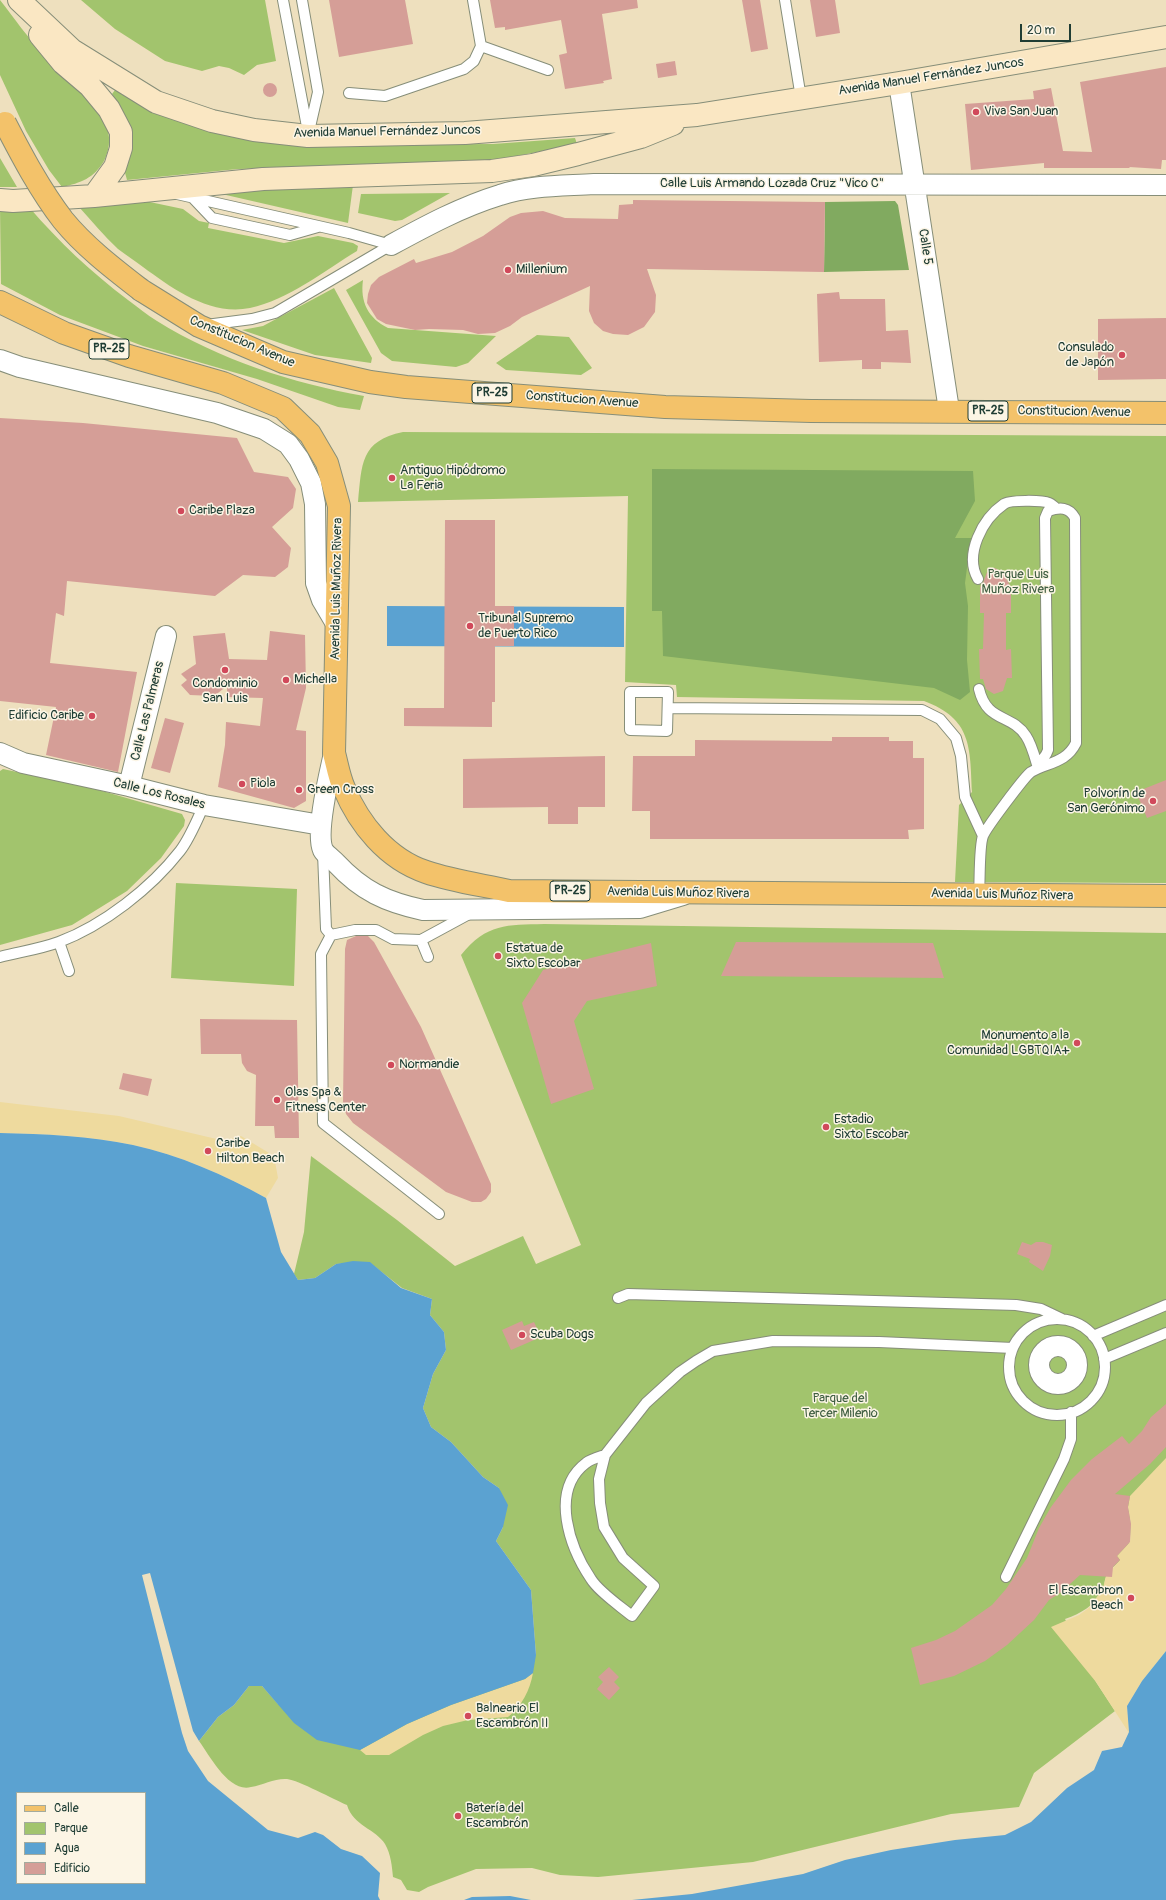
<!DOCTYPE html>
<meta charset="utf-8">
<style>
body{margin:0}
#map{position:relative;width:1166px;height:1900px;overflow:hidden;background:#eee0be;font-family:Pangolin,sans-serif}
canvas{display:block}
.legend{position:absolute;left:16px;top:1792px;width:130px;height:92px;box-sizing:border-box;background:#fcf5e5;border:1px solid #a4ab9e;margin:0;padding:5px 7px;list-style:none;font-size:12px;color:#1f3d34}
.legend li{display:flex;align-items:center;gap:8px;height:20px}
.legend b{width:20px;border:1px solid #a4ab9e}
.scale{position:absolute;left:1020px;top:24px;width:51px;height:18px;box-sizing:border-box;border:2px solid #1f3d34;border-top:0;padding-left:5px;font-size:12px;line-height:14px;white-space:nowrap;color:#1f3d34;-webkit-text-stroke:3px #fcf5e5;paint-order:stroke}
</style>
<div id="map">
<canvas width="1166" height="1900"></canvas>
<ul class="legend">
<li><b style="height:5px;background:#f3c26a"></b>Calle</li>
<li><b style="height:11px;background:#a2c46d"></b>Parque</li>
<li><b style="height:11px;background:#5ba2d1"></b>Agua</li>
<li><b style="height:11px;background:#d59e97"></b>Edificio</li>
</ul>
<div class="scale">20 m</div>
</div>
<script>
const ctx = document.querySelector('canvas').getContext('2d');
ctx.lineJoin = 'round';
function fillPath(path, color) {
  ctx.fillStyle = color;
  ctx.fill(path, 'evenodd');
}
function strokePath(path, color, width, dash) {
  ctx.strokeStyle = color;
  ctx.lineWidth = width;
  ctx.lineCap = dash ? 'butt' : 'round';
  ctx.setLineDash(dash || []);
  ctx.stroke(path);
}
function drawText(font, color, halo, rows, align = 'center') {
  ctx.font = font + ' Pangolin,sans-serif';
  ctx.lineWidth = 3;
  ctx.setLineDash([]);
  ctx.textBaseline = 'middle';
  ctx.strokeStyle = halo;
  ctx.fillStyle = color;
  for (const [text, x, y, turn = 0] of rows) {
    ctx.save();
    ctx.translate(x, y);
    ctx.rotate((+turn || 0) * Math.PI / 180);
    ctx.textAlign = isNaN(turn) ? turn : align;
    if (halo) ctx.strokeText(text, 0, 0);
    ctx.fillText(text, 0, 0);
    ctx.restore();
  }
}
fillPath(new Path2D(`
 M0,0C14,18 28,38 44,55C69,83 127,117 104,161C94,178 81,183 62,187L49,170L26,131L0,75Z
 M81,0H265L276,61L257,65L244,75L229,68L219,66L202,71L165,61L115,29Z
 M115,90L156,113L328,145L493,144L575,138L577,144L507,158L447,165L238,169L127,180L124,169C142,141 128,118 112,94Z
 M0,158L17,187H0Z
 M353,185L348,223L213,192Z
 M450,193L402,220L395,221L358,213L361,194Z
 M145,201L183,209L199,221L209,223L208,228L284,243L318,236L353,243L358,246L357,251C324,271 288,300 250,308C210,316 173,289 143,267C135,261 126,255 118,249C104,236 92,221 79,207Z
 M0,207H29C59,242 91,272 128,300C138,307 147,315 157,321C220,360 292,383 364,396L360,410L338,407L257,379L143,346L60,315L1,284Z
 M363,280C360,302 368,318 388,328L496,336L468,363L456,367L392,361L381,353L346,290Z
 M334,288L372,358L371,363L315,355L242,330L263,326Z
 M537,335L569,337L592,368L581,375L506,370L496,363Z
 M403,432L1166,436V883L955,882L959,805L972,792C970,747 972,719 924,701L677,697L676,685L625,682L628,496L358,502C362,464 360,441 403,432Z
 M3,769L92,788L182,814L185,820L184,826L161,858L127,891L72,925L0,945V771Z
 M176,883L297,889L294,986L171,978Z
 M544,924L1166,933V1472L1128,1507C1132,1525 1133,1545 1120,1561C1115,1566 1108,1570 1106,1577C1104,1581 1105,1585 1103,1589C1094,1606 1082,1613 1065,1619L1096,1682L1115,1711L1034,1773L1019,1807L951,1814L753,1862L598,1877L560,1875L532,1868L476,1869L428,1887L419,1892L407,1890L401,1880L393,1877C392,1867 391,1854 385,1844C376,1829 353,1826 347,1805C335,1800 298,1780 287,1779C275,1778 263,1785 251,1787C229,1793 210,1756 199,1741L218,1717L234,1705L249,1686H262L278,1704L536,1655L531,1590L496,1541L503,1527L499,1488L483,1477L451,1442L431,1427L423,1408L433,1374L446,1350L444,1332L430,1315L432,1299L402,1288L369,1262L336,1264L315,1278L298,1280L294,1274L304,1232L311,1156L397,1220L455,1266L523,1236L536,1264L581,1245L461,955C487,923 507,925 544,924Z`), '#a2c46d');
fillPath(new Path2D(`
 M895,201L898,205L909,270L824,272L825,202Z
 M652,469L973,471L975,501L955,538H971L965,583L968,606L967,660L970,692L960,700L934,688L663,656L662,611H652Z`), '#81aa60');
fillPath(new Path2D(`
 M0,1102L119,1116L225,1141L241,1136L274,1156L278,1178L266,1198C225,1175 179,1155 133,1145C90,1136 44,1134 0,1133Z
 M1166,1458V1651L1142,1681L1127,1706L1129,1733L1096,1682L1051,1627L1079,1615L1090,1607L1103,1588L1106,1576L1120,1560L1117,1556L1130,1542L1131,1524L1128,1507L1130,1496Z
 M533,1673C530,1690 522,1706 508,1717L468,1720L443,1726L423,1735L389,1755H366L360,1750L407,1724L451,1705L525,1679Z`), '#eeda9e');
fillPath(new Path2D(`
 M387,606L624,607V647L387,646Z
 M0,1133C44,1134 90,1136 133,1145C179,1155 225,1175 266,1198L281,1252L298,1280L315,1278L336,1264L353,1261L370,1262L401,1288L432,1299L430,1315L444,1332L446,1350L433,1374L423,1408L431,1427L451,1442L483,1477L499,1488L508,1505L503,1527L496,1541L531,1590L536,1655L533,1673L525,1679L451,1705L407,1724L360,1750L317,1740L294,1723L262,1686H249L234,1705L218,1717L199,1741L193,1731L150,1573L142,1575L182,1733L188,1751L208,1781L268,1830L298,1838L315,1832L323,1835L341,1849L362,1856L380,1873L378,1896L380,1900H0ZM17,1793H145V1883H17Z
 M1166,1651V1900H632L692,1894L803,1874L845,1860L891,1850L955,1840L1005,1835L1031,1822L1067,1788L1094,1770L1102,1751L1122,1747L1129,1732L1127,1706L1142,1681Z
 M510,1896L531,1900H464L472,1897Z`), '#5ba2d1');
fillPath(new Path2D(`
 M329,0H405L413,44L339,57Z
 M490,0H637L638,8L602,14L612,79L603,81L604,83L565,89L559,55L567,53L561,20L505,30V27L495,28Z
 M742,0H760L768,49L751,52Z
 M810,0H835L840,33L816,37Z
 M675,61L677,75L658,78L656,64Z
 M1166,67V160H1162L1161,169L1129,167L1130,168H1044V163L971,170L965,104L1034,99L1033,91L1051,88L1063,151L1092,152L1080,82Z
 M263 90a7 7 0 1 1 14 0a7 7 0 1 1-14 0Z
 M633,200L825,202L824,272L647,269L656,295L655,312L644,327L628,335L613,334L603,331L594,323L589,311L590,286L522,317L510,326L495,333L478,334L463,330L429,329L415,330L386,324L377,319L367,303L368,294L371,285L379,277L414,259L416,263L452,252L483,236L510,217L521,213L543,211L565,218L618,219L619,205L633,204Z
 M839,292L840,299H885L886,331L908,330L911,363L881,362V369H862V360L819,362L817,294Z
 M1166,318V379L1098,380V319Z
 M0,418L83,423L237,438L254,472L288,477L296,489L293,508L272,527L291,548L288,567L275,577L243,575L215,596L67,581L64,616L56,613L50,663L137,672L118,772L46,755L56,707L0,701Z
 M445,520H495V606H514V646H495V702H492V727L404,726V708H444Z
 M995,568L1003,573L1011,587V613H1006V650L1011,649L1012,678H1007L1003,691L994,694L986,689L983,679H980L979,649H983L984,613H980V587L983,583L987,572Z
 M270,631L305,635L306,688L296,730L306,731V801L294,808L218,787L225,745L226,722L260,726L263,698L227,697V686L214,696L190,695L181,685L187,680L181,674L196,664L193,636L225,633L229,659L267,660Z
 M165,718L184,723L170,773L151,768Z
 M832,737H889V741H913V758H924V829L908,830L909,839H650V811H632L633,756H695V740L832,741Z
 M605,756V807H578V824H548V807L463,808V759Z
 M1166,780V811L1147,818L1136,792Z
 M356,936H368L374,942L421,1027L491,1184V1192L486,1199L481,1202H472L446,1192L353,1123L346,1114L343,1103L345,949L347,940Z
 M736,942L933,943L944,978L721,976Z
 M651,943L657,986L587,1001L574,1021L594,1089L551,1104L522,1003L543,970Z
 M200,1019L297,1020L299,1138H275L274,1126H255L256,1075L247,1071L242,1063L241,1054H201Z
 M123,1073L152,1079L148,1096L119,1089Z
 M1022,1242L1031,1245L1036,1242H1043L1052,1245L1050,1256L1043,1271L1029,1262L1030,1259L1017,1254Z
 M522,1321L524,1326L534,1322L541,1337L511,1350L502,1330Z
 M1166,1404V1447L1150,1464L1115,1494L1130,1496L1128,1507L1131,1524L1130,1542L1117,1556L1120,1560L1113,1567L1112,1577L1080,1575L1060,1593L1049,1600L1034,1620L1007,1645L985,1661L954,1676L920,1685L911,1648L936,1640L955,1631L992,1605L1006,1589L1027,1558L1039,1528L1051,1507L1071,1480L1092,1459L1122,1436L1129,1444L1142,1431L1151,1417Z
 M609,1667L619,1677L614,1682L620,1688L609,1700L597,1689L603,1682L598,1677Z`), '#d59e97');
const lane = new Path2D(`
 M283,0L308,132
 M302,0L318,92L308,136
 M785,0L801,98
 M481,46L548,70
 M349,93L385,96L464,69L474,61L481,46L473,0
 M177,194L349,233L391,245
 M193,198L212,218L290,235L318,227
 M206,325L252,319L275,313L391,245
 M978,579C964,555 982,519 1004,504C1009,500 1042,500 1049,503C1052,504 1054,507 1056,508
 M979,689C987,723 1011,713 1026,736C1032,745 1035,758 1038,768
 M630,692H668L667,731L630,730Z
 M668,708L922,710L940,719L956,738L961,756L965,797L983,836
 M323,853L326,929L331,935
 M979,894C980,882 979,846 983,836C986,828 1025,776 1031,772C1049,762 1066,763 1076,743L1075,518C1069,507 1060,507 1048,511L1045,518L1048,750C1046,757 1041,759 1038,768
 M331,935L321,954L323,1123L439,1214
 M331,935L355,930H376L393,939L421,940L469,914
 M421,940L428,957
 M59,942L69,971
 M0,957C19,952 40,949 59,942C104,925 151,888 180,851C190,838 197,820 204,805
 M618,1298L628,1294L1016,1305L1041,1309L1062,1319
 M1009 1367a48 48 0 1 1 96 0a48 48 0 1 1-96 0Z
 M1093,1336L1166,1305
 M1104,1359L1166,1333
 M605,1455C599,1457 591,1459 586,1463C549,1491 570,1548 591,1579C599,1592 620,1606 632,1616L654,1586L623,1558L604,1527L600,1503L599,1479L605,1455L646,1403L680,1372L696,1361L713,1351L773,1341L879,1342L1013,1348
 M1006,1577L1064,1459L1071,1439V1412`);
const street = new Path2D(`
 M899,83L949,410
 M391,245C426,226 461,207 500,195C530,185 563,186 594,184L1166,185
 M0,360L20,367L217,413L264,429L288,444L299,459L311,483L315,504L316,583L322,600L335,622
 M0,753L23,763L129,786L204,805L321,825
 M334,753C330,772 315,832 323,850C325,854 332,859 336,863C362,891 386,902 423,910L640,908L683,895
 M129,786L166,636
 M1039 1365a19 19 0 1 1 38 0a19 19 0 1 1-38 0Z`);
const secondary = new Path2D(`
 M19,0L72,50L156,102L212,121L254,130L308,136L465,133L697,115L899,83L1166,37
 M40,35L63,63L90,86L109,109L121,132V148L115,167L94,196
 M0,200L13,201L94,196L263,179L492,171L533,165L578,154L641,137L673,124`);
const primary = new Path2D(`
 M141,290L199,326L283,362L370,382L406,387L665,407L811,411L1166,413
 M0,302L64,333L129,356L223,383L283,408L310,434L327,463L339,506L334,753C337,764 339,777 344,788C359,824 387,859 426,872C452,881 482,885 509,891L1166,896`);
strokePath(lane, '#868e79', 12);
strokePath(street, '#868e79', 22);
strokePath(secondary, '#868e79', 24);
strokePath(primary, '#868e79', 24);
strokePath(lane, '#fff', 10);
strokePath(street, '#fff', 20);
strokePath(secondary, '#fae7c3', 22);
strokePath(primary, '#f3c26a', 22);
const primaryBridge = new Path2D(`
 M5,123C22,156 40,190 63,220C85,247 114,269 141,290`);
strokePath(primaryBridge, '#868e79', 24, []);
strokePath(primaryBridge, '#f3c26a', 22);
for (const [x, y, r, color] of [
 [976,112,4,"#d1495b"],
 [508,270,4,"#d1495b"],
 [1122,355,4,"#d1495b"],
 [392,478,4,"#d1495b"],
 [181,511,4,"#d1495b"],
 [470,626,4,"#d1495b"],
 [225,670,4,"#d1495b"],
 [286,680,4,"#d1495b"],
 [92,716,4,"#d1495b"],
 [242,784,4,"#d1495b"],
 [299,790,4,"#d1495b"],
 [1153,801,4,"#d1495b"],
 [498,956,4,"#d1495b"],
 [1077,1043,4,"#d1495b"],
 [391,1065,4,"#d1495b"],
 [277,1100,4,"#d1495b"],
 [826,1127,4,"#d1495b"],
 [208,1151,4,"#d1495b"],
 [522,1335,4,"#d1495b"],
 [1131,1598,4,"#d1495b"],
 [468,1716,4,"#d1495b"],
 [458,1816,4,"#d1495b"]
]) {
  const dot = new Path2D();
  dot.arc(x, y, r, 0, 2 * Math.PI);
  ctx.fillStyle = color;
  ctx.fill(dot);
  strokePath(dot, '#fcf5e5', 1.5);
}
for (const [x, y, w] of [
 [109,349,40],
 [492,393,40],
 [988,411,40],
 [570,891,40]
]) {
  const box = new Path2D();
  box.roundRect(x - w / 2, y - 10, w, 20, 3);
  ctx.fillStyle = '#fcf5e5';
  ctx.fill(box);
  strokePath(box, '#1f3d34', 1);
}
drawText('bold 12px', '#1f3d34', null, [
 ["PR-25",109,349],
 ["PR-25",492,393],
 ["PR-25",988,411],
 ["PR-25",570,891]
]);
drawText('13px', '#1f3d34', '#fcf5e5', [
 ["Avenida Manuel Fernández Juncos",931,77,-9],
 ["Avenida Manuel Fernández Juncos",387,132,-1],
 ["Calle Luis Armando Lozada Cruz \"Vico C\"",772,184],
 ["Calle 5",925,247,81],
 ["Constitucion Avenue",242,342,23],
 ["Constitucion Avenue",582,400,4],
 ["Constitucion Avenue",1074,412,1],
 ["Avenida Luis Muñoz Rivera",337,589,-89],
 ["Calle Las Palmeras",148,711,-76],
 ["Calle Los Rosales",159,794,14],
 ["Avenida Luis Muñoz Rivera",678,893,1],
 ["Avenida Luis Muñoz Rivera",1002,895,1]
]);
drawText('13px', '#1f3d34', '#fcf5e5', [
 ["Viva San Juan",984,112],
 ["Millenium",516,270],
 ["Consulado",1114,348,"right"],
 ["de Japón",1114,363,"right"],
 ["Antiguo Hipódromo",400,471],
 ["La Feria",400,486],
 ["Caribe Plaza",189,511],
 ["Tribunal Supremo",478,619],
 ["de Puerto Rico",478,634],
 ["Michella",294,680],
 ["Condominio",225,684,"center"],
 ["San Luis",225,699,"center"],
 ["Edificio Caribe",84,716,"right"],
 ["Piola",250,784],
 ["Green Cross",307,790],
 ["Polvorín de",1145,794,"right"],
 ["San Gerónimo",1145,809,"right"],
 ["Estatua de",506,949],
 ["Sixto Escobar",506,964],
 ["Monumento a la",1069,1036,"right"],
 ["Comunidad LGBTQIA+",1069,1051,"right"],
 ["Normandie",399,1065],
 ["Olas Spa &",285,1093],
 ["Fitness Center",285,1108],
 ["Estadio",834,1120],
 ["Sixto Escobar",834,1135],
 ["Caribe",216,1144],
 ["Hilton Beach",216,1159],
 ["Scuba Dogs",530,1335],
 ["El Escambron",1123,1591,"right"],
 ["Beach",1123,1606,"right"],
 ["Balneario El",476,1709],
 ["Escambrón II",476,1724],
 ["Batería del",466,1809],
 ["Escambrón",466,1824]
], 'left');
drawText('13px', '#405f42', '#fcf5e5', [
 ["Parque Luis",1018,575],
 ["Muñoz Rivera",1018,590],
 ["Parque del",840,1399],
 ["Tercer Milenio",840,1414]
]);
</script>
